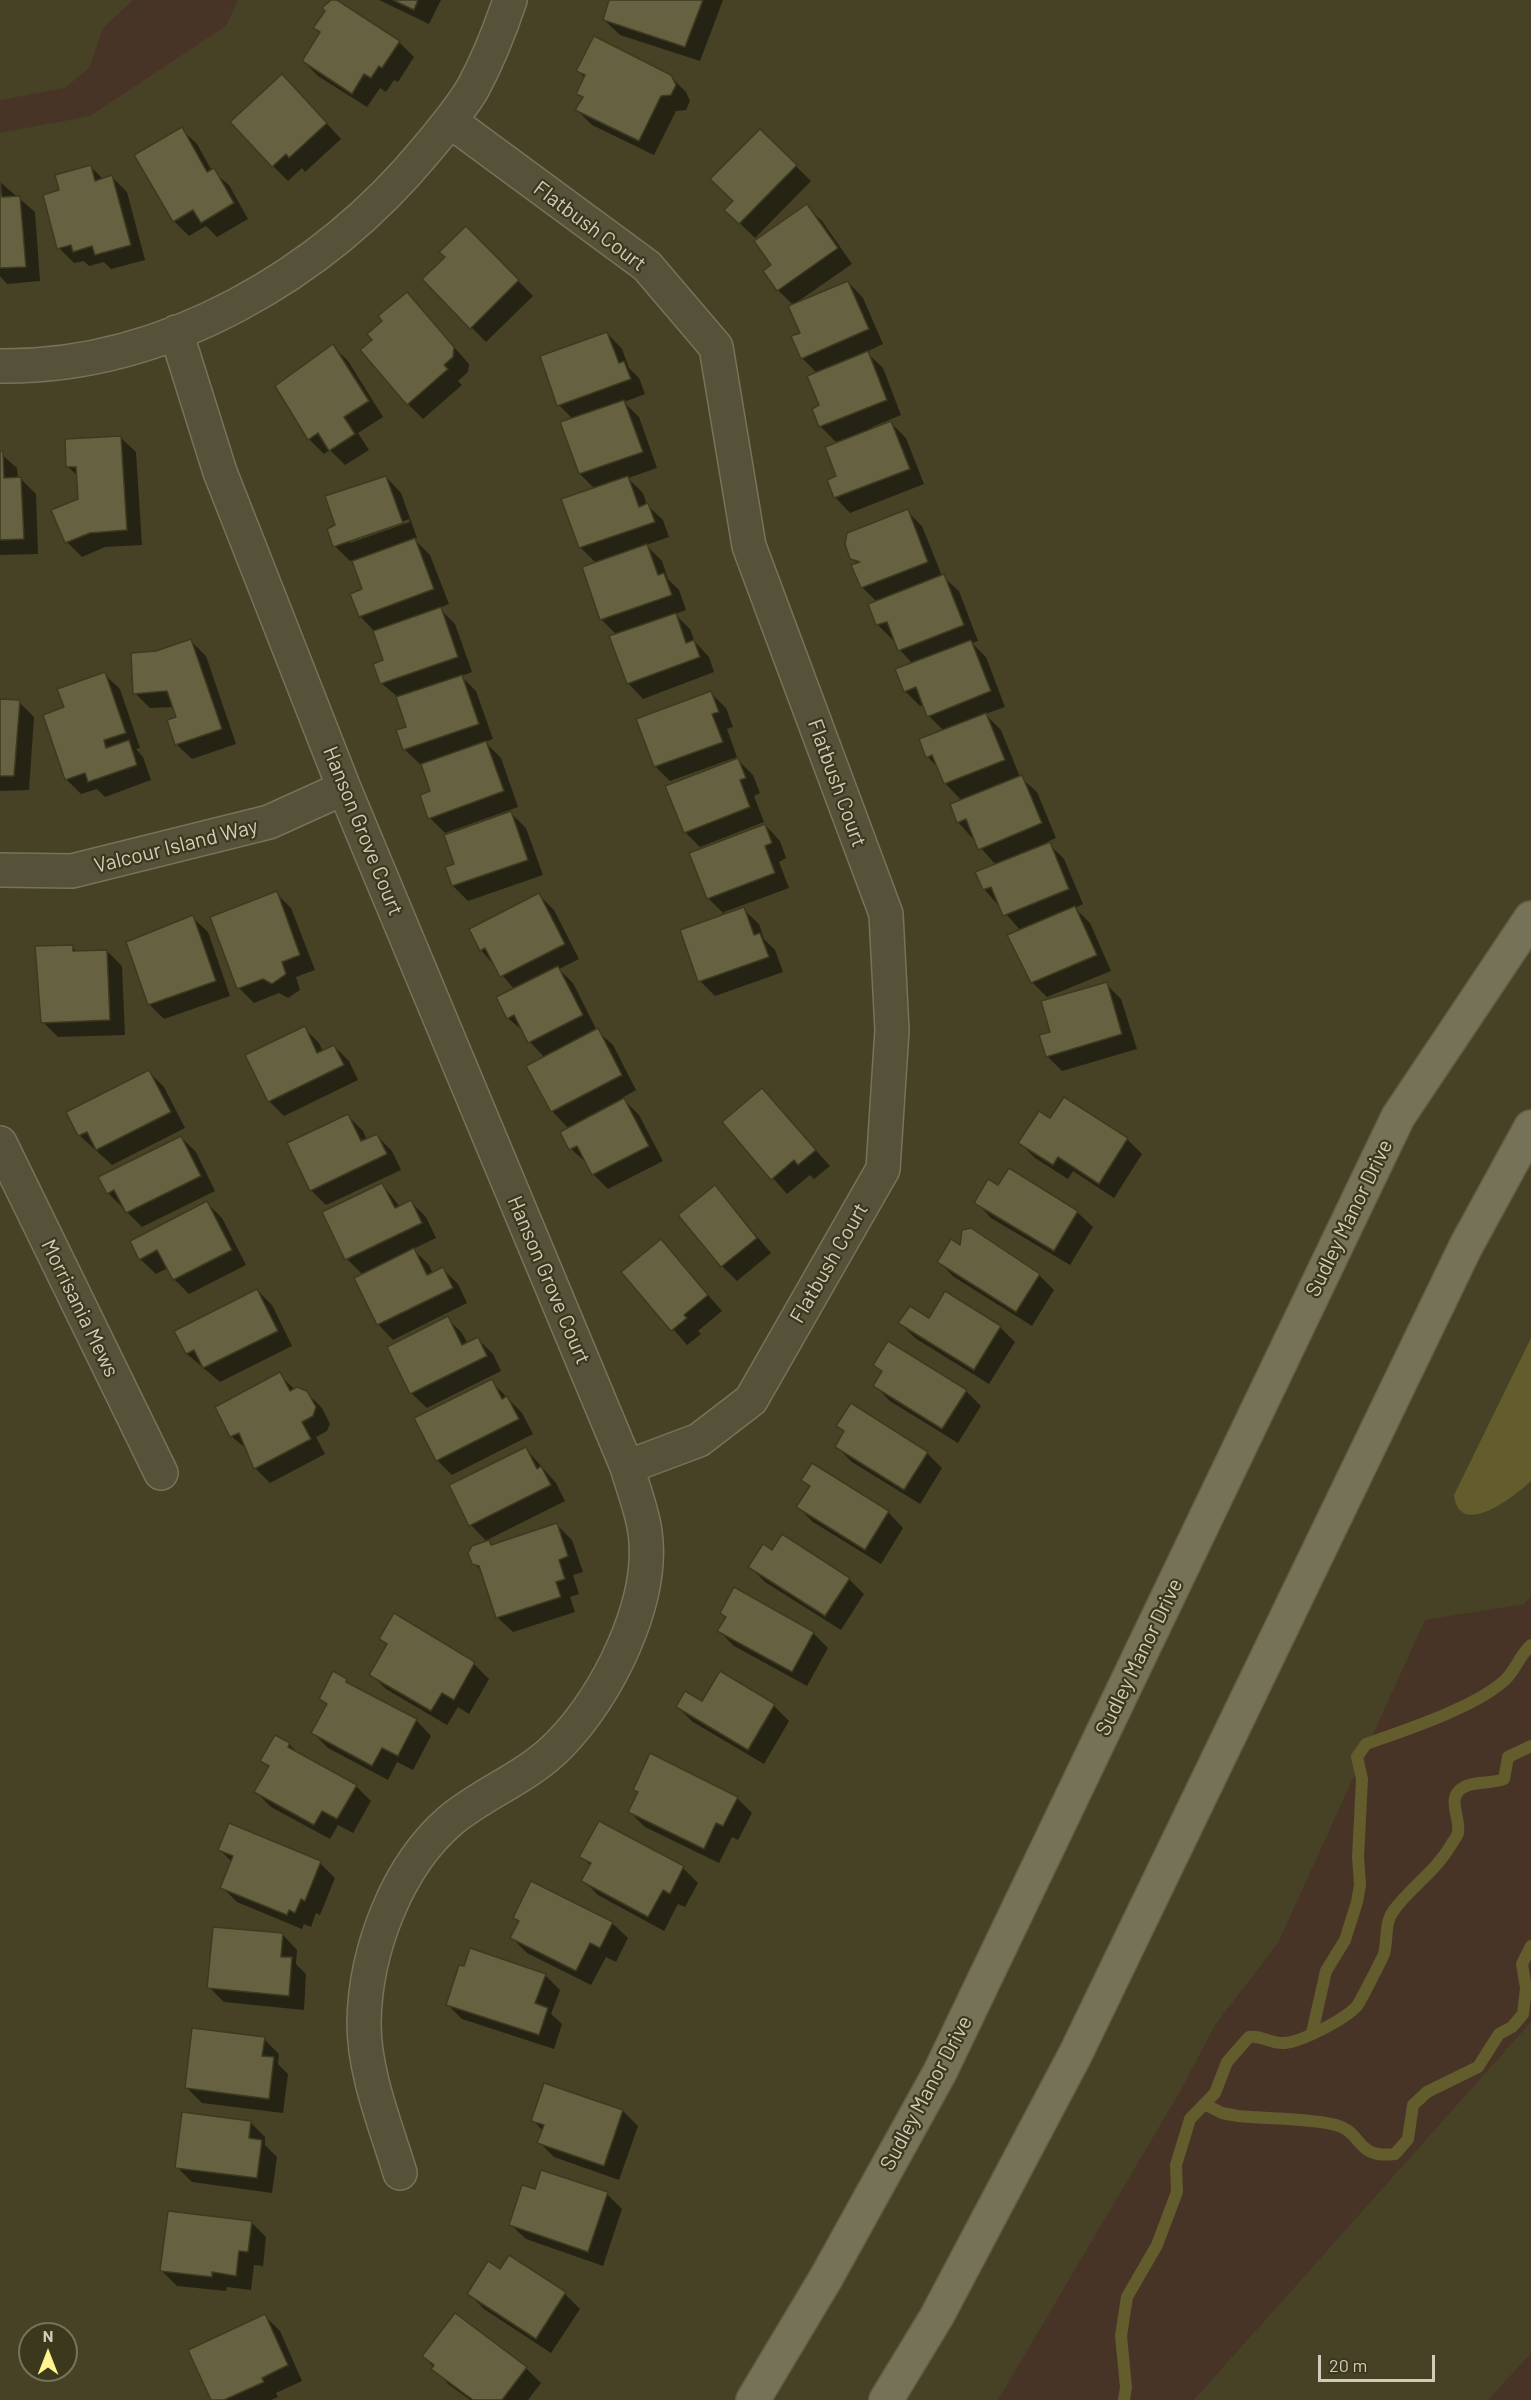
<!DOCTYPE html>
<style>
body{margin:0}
#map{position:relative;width:1531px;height:2400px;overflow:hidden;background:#474225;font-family:Barlow,sans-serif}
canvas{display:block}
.north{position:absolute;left:18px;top:2322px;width:60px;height:60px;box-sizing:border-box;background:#3c381e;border:2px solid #77745c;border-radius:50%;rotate:0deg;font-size:16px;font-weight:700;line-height:24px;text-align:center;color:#cfcdb8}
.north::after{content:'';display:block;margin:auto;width:21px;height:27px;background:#fff48d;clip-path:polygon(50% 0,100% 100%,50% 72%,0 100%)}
.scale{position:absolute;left:1318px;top:2355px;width:117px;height:27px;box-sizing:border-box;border:3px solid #cfcdb8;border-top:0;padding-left:8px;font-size:18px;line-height:21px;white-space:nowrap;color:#cfcdb8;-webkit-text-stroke:4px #3c381e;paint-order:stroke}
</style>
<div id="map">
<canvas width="1531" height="2400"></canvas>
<div class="north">N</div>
<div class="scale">20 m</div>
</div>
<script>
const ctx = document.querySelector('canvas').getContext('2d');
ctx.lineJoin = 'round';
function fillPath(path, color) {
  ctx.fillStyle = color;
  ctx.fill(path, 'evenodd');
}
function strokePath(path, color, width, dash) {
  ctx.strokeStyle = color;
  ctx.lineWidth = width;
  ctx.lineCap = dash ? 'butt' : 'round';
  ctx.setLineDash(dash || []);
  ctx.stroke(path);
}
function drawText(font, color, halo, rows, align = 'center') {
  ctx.font = font + ' Barlow,sans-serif';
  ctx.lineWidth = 4.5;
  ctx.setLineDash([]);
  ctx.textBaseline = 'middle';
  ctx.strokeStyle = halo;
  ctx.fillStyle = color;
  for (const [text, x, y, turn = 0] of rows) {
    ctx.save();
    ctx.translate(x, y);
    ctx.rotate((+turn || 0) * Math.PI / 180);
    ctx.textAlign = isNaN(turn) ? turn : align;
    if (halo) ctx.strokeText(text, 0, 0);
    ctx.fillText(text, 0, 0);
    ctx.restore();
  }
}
fillPath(new Path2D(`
 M133,0H238L226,26L90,116L0,133V100L65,88L89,68L103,28Z
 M1531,1596V2022L1194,2400H998L1182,2088L1215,2025L1278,1943L1425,1620L1524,1604Z
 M1531,2353V2400H1488Z`), '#483427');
fillPath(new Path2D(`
 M1531,1338V1481C1515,1496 1459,1540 1454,1495Z`), '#635c2d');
fillPath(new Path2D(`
 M334,0L399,42L414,57L398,82L394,80L386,92L380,88L367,107L318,76L303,61L321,33L315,27Z
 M379,0H441L429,24Z
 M611,0H723L700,61L620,35L604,20Z
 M578,71L670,76L686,92L690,101L686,110L676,111L654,155L592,125L577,110L583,98L578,93L585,78Z
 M297,91L341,139L305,172L302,168L288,181L273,166Z
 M181,129L197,144L212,171L229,185L248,219L217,237L206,226L189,236L174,221Z
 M760,131L811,181L755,238L726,210L735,201Z
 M90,166L104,180L112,177L127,192L145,260L111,269L104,262L89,266L84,261L74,263L59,248L61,191Z
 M0,182L35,212L40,281L7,284L0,276Z
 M807,206L822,221L852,264L797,302L848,282L863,298L883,344L866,352L883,368L901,415L872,427L873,429L891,423L906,438L924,484L850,513L835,497L837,443L820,426L817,373L802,358V334L793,305L778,290L773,266Z
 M466,228L533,296L486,342L424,279L446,257Z
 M407,294L469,364L468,372L458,381L462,385L423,419L408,404L374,340Z
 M607,333L622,349L629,368L639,378L645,394L624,402L639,417L657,468L628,478L643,493L647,505L663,520L669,537L646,545L662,561L668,579L679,590L686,610L675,614L690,629L695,642L709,657L714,672L643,699L628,683L617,635L602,620L583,568L596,563L580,547L595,489L580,474L573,419L559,405Z
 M333,346L348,361L383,417L358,433L369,450L345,465L330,450L324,454L309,439Z
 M120,437L136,452L142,545L105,547L82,557L67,542L79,500L78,476L68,467Z
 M0,453L17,468L18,479H21L36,494L38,554L0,555Z
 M386,477L401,493L417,538L414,539L430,555L449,604L439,608L455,624L472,672L461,676L476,691L493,739L485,742L501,758L518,807L445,833L430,818L432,792L422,764H420L404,749L408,728L398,697L381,683L385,661L375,632L360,616L364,590L353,560L350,561L335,546L337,526ZM409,519L410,522L350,543V540Z
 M907,511L922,526L942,576L959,591L978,641L972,643L986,657L1005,707L985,714L1001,730L1020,777L1037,792L1056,838L1047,842L1064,859L1083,904L1075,908L1090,923L1111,971L1047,997L1032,982L1021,931L984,889L996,865L958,822L962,801L945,783L939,769L928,757L944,731L929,716L924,705L920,706L905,691L913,664L900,650L895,639L893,640L878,625L870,605L877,602L862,587L858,564L852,558Z
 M191,641L206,656L236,744L192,759L176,744L178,718L174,707L150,708L135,693L156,653Z
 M104,674L120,689L140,748L136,749L143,757L151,780L105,797L97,789L81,794L66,779V708Z
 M711,693L726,708L733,727L727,729L737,757L670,781L655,766Z
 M0,700L19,702L34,717L29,790L0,791Z
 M738,760L753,775L760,793L754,796L764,822L700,847L685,832Z
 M511,813L526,828L543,875L468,901L453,886L456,865Z
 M765,825L780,841L786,858L779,862L789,888L724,912L725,915L708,898Z
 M276,893L291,908L315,970L296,977L300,990L288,998L279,993L254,1003L239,988Z
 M539,895L554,910L579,959L559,969L573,983L597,1031L613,1045L636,1090L622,1098L639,1115L663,1161L608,1189L593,1174L587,1163L571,1149L569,1129L552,1111L545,1058L530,1042L525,1033L508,1018L498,998L515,990L481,950Z
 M743,909L759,924L764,939L775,950L783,972L715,996L700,981Z
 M192,917L208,932L230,996L164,1019L149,1004Z
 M72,947L78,952L107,951L122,966L125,1035L58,1037L43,1022Z
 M1106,984L1121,999L1137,1049L1062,1071L1047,1056L1052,1033Z
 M304,1028L319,1043L323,1052L334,1046L349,1061L358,1080L284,1116L269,1101Z
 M149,1072L164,1087L185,1128L112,1165L79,1135Z
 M762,1090L830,1166L814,1179L810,1175L787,1194L724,1122Z
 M348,1116L363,1131L367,1140L376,1135L392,1151L401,1170L326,1205L311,1190Z
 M1051,1120L1127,1139L1142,1154L1114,1198L1073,1171L1068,1179L1035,1158L1020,1143Z
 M181,1137L196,1152L215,1191L142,1227L108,1193L100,1178Z
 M1009,1171L1077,1212L1093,1227L1070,1265L991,1218L976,1202L999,1187Z
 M382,1184L400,1207L411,1202L426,1217L436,1238L413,1249L429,1265L433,1274L443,1269L458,1284L467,1303L393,1340L378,1324L363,1275L347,1259L324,1213Z
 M715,1187L771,1253L737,1281L722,1266Z
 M207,1203L222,1218L246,1265L189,1294L174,1279L168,1268L156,1274L140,1259Z
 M661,1241L722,1311L698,1331L701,1334L687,1345L624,1272Z
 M961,1248L1039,1275L1054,1290L1032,1326L954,1277L939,1262Z
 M257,1290L272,1305L292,1346L220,1382L187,1354L176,1331Z
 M447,1318L462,1333L468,1344L478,1339L493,1354L501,1371L427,1408L411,1393Z
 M929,1320L1000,1327L1015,1342L989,1384L915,1338L900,1323Z
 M875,1365L966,1391L981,1406L958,1443L890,1401L875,1386L883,1373Z
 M279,1374L295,1390L306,1392L322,1408L330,1424L327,1431L316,1437L325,1454L270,1483L255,1468L248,1450L231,1436Z
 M491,1381L522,1413L533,1434L452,1475L437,1460Z
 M838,1426L927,1453L942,1468L920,1504L852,1462L837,1447L845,1433Z
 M526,1449L556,1483L565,1501L487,1540L493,1546L557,1525L572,1540L583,1572L573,1575L579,1594L570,1597L575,1612L513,1632L497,1617L483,1572L473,1563L487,1542L471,1525L451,1486Z
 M812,1465L888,1512L903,1528L881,1564L813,1522L798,1507L811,1488L803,1480Z
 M772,1552L849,1579L864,1594L841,1630L765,1582L750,1567Z
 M721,1613L813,1633L828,1648L807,1686L734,1646L719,1631L726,1618Z
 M381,1639L474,1664L489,1679L469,1714L458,1707L447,1725L386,1689L371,1674L388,1646Z
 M334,1673L355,1689L416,1720L431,1736L413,1770L397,1762L388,1780L328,1748L313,1733L328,1705L321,1698Z
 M720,1673L774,1706L789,1721L764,1764L693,1722L677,1707L703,1703Z
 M289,1744L300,1755L356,1786L371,1801L353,1833L338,1825L330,1839L271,1807L256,1792L269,1768L262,1761Z
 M634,1789L737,1798L752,1813L738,1840L732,1837L719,1863L645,1827L630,1812L639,1793Z
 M599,1823L683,1868L698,1883L685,1907L678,1904L664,1931L598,1895L583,1880L591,1866L581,1856Z
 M220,1850L320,1863L335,1878L320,1915L316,1913L311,1927L304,1924L302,1929L237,1902L222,1887L232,1862Z
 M532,1883L612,1923L628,1938L616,1962L606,1957L591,1985L527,1953L512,1938L520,1923L515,1918Z
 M282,1934L297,1950L296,1964L306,1974L304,2010L224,2002L209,1987Z
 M545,1975L560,1990L551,2014L562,2024L554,2049L462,2019L447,2004Z
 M264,2039L279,2054L278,2064L288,2074L283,2113L202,2103L187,2088Z
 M545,2085L623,2111L638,2126L619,2180L554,2157L539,2142L543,2131L533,2120Z
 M250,2122L265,2137V2145L277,2157L272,2193L192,2182L177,2167Z
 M535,2190L607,2194L622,2209L603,2266L526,2239L510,2224Z
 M251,2222L266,2237L263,2266L254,2265L251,2290L227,2287L226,2291L177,2286L162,2271Z
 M509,2257L565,2294L580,2309L551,2353L484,2309L469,2294L501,2271Z
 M265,2316L280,2331L302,2381L276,2393L278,2397L271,2400H212Z
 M424,2356L526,2368L541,2383L528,2400H470L448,2384Z`), '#0007');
strokePath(new Path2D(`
 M1312,2033L1326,1971L1345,1940L1357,1902L1360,1885L1358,1857L1362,1779L1357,1757L1366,1744C1405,1730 1477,1707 1506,1679C1516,1669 1520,1655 1531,1645
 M1204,2104L1222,2113L1238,2116C1266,2119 1311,2118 1336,2125C1364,2133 1355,2159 1395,2154L1408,2139L1413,2105L1427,2092L1478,2067L1499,2034L1512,2027L1523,2014L1526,1988L1522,1964L1531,1946
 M1124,2400L1126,2387L1121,2336L1127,2297L1157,2245L1177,2192L1176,2165L1190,2119L1215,2093L1227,2062L1249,2037C1262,2035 1271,2044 1284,2043C1302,2042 1345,2019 1357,2006C1360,2002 1382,1959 1384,1954C1388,1939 1384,1923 1394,1910C1412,1886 1436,1871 1451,1845C1453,1841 1457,1837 1458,1833C1461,1818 1445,1797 1464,1787C1474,1781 1492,1784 1504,1779L1508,1757L1531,1746`), '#635c2d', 12);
const building = new Path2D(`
 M331,0H337L400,41L382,68L379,66L371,78L364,74L352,94L302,61L320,32L313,28L325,11L322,8Z
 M393,0H418L414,10Z
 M609,0H703L685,47L603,20Z
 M594,36L671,75L676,85L671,95L661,96L639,141L575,110L583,97L576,94L585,75L576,71Z
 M282,74L327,123L289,158L286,154L272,167L230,122Z
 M182,127L207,172L214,168L234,203L201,223L193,210L173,222L134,155Z
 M760,129L797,165L739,224L724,210L733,201L710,179Z
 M91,165L95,181L112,175L131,245L95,255L92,246L73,252L71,245L57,249L43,195L59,190L55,175Z
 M0,181L2,197L20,196L26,267L0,268Z
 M807,204L838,248L777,291L763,271L771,265L754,241Z
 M466,226L519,280L470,329L422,279L445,257L439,252Z
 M848,281L869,329L801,359L791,336L800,333L788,306Z
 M407,292L454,347L453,357L444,365L448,369L407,405L360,350L372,340L367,334L382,321L378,316Z
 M607,332L619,363L624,361L631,379L557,406L540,356Z
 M333,344L369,401L344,417L355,434L329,451L318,433L308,440L275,386Z
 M868,351L887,400L819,427L812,409L819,405L807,376Z
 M624,400L643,452L579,474L560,422Z
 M891,421L910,469L834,498L827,480L836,476L825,447Z
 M121,436L127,530L90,533L65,543L51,510L78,499L76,467H66L65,439Z
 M0,451H3L4,478L21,477L24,539L0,540Z
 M386,476L403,523L333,547L327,529L335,525L325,496Z
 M628,476L639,507L648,503L655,522L579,548L561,499Z
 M908,509L928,562L861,588L851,565L860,562L850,559L845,544L847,533Z
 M415,538L434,589L359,617L350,594L362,589L352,561Z
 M647,544L658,575L664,573L672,595L600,620L582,567Z
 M944,574L964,625L898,651L887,622L876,625L868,604Z
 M441,607L458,657L380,684L373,664L383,660L373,631Z
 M676,613L686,643L694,640L700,657L627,684L609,636Z
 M191,639L222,729L175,745L167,720L176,717L167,691L133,694L131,653L156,651Z
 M971,640L991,691L927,717L916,687L904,692L895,669Z
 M105,672L126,733L104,740L106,748L129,740L137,765L88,782L85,773L65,780L43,715L64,707L57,689Z
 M462,675L479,724L403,750L396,730L406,727L396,697Z
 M711,691L719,712L712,714L723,742L654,767L636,719Z
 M0,699L20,700L14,776H0Z
 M986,713L1005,760L944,784L932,755L926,758L919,739Z
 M486,741L504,791L428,819L420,795L430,791L421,764Z
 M738,758L746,778L740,780L750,807L684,833L665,786Z
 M1022,775L1042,823L978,850L966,819L957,823L950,804Z
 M511,811L528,860L452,886L445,867L454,864L444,835Z
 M765,824L772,843L765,846L775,873L707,899L689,853Z
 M1050,842L1069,889L1003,916L991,887L983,890L975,872Z
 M277,891L300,955L282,962L286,974L272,984L263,979L237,989L210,917Z
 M539,893L565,944L500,977L485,948L480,951L469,929Z
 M1075,906L1097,955L1031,983L1007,935Z
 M744,907L754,935L760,933L769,957L698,982L680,930Z
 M193,915L216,981L148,1005L126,942Z
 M73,945V951L107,950L110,1020L41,1023L35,946Z
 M558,966L583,1015L528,1043L514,1015L507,1019L496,997Z
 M1107,982L1122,1034L1046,1057L1039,1035L1050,1032L1041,1001Z
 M305,1026L317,1053L334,1045L344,1065L268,1102L245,1055Z
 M598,1028L622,1075L551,1112L526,1066Z
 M149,1070L171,1112L96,1150L87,1132L78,1136L66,1112Z
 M762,1088L816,1150L798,1165L794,1160L771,1180L722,1122Z
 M1064,1097L1128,1138L1099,1184L1058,1157L1053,1165L1018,1143L1039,1111L1050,1118Z
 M624,1098L649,1146L592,1175L577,1146L569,1150L560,1132Z
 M348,1114L361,1141L377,1134L387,1154L310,1191L287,1143Z
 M181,1136L201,1176L126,1213L114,1190L107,1194L98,1177Z
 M1009,1168L1078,1211L1054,1251L974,1203L988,1179L998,1185Z
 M382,1183L395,1208L411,1200L422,1223L345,1260L322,1212Z
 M715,1185L757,1238L721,1267L678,1215Z
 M207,1201L232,1250L173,1280L157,1250L139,1260L130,1241Z
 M971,1228L1040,1274L1016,1312L937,1262L951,1239L960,1245L962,1230Z
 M661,1239L708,1295L684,1315L687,1318L671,1331L621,1272Z
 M414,1248L427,1275L443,1267L453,1288L377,1325L354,1278Z
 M257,1289L278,1331L203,1368L194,1350L186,1354L174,1331Z
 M945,1291L1001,1326L974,1370L898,1323L910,1306L929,1318Z
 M448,1316L462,1345L478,1337L487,1356L410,1394L387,1347Z
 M888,1341L967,1390L942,1429L873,1386L882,1371L873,1365Z
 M280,1372L290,1391L297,1387L307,1391L316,1407L313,1416L302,1422L311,1439L254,1469L239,1433L230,1437L215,1407Z
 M492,1379L502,1399L507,1396L519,1419L436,1461L414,1418Z
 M851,1403L928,1452L904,1490L835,1447L844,1431L836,1426Z
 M526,1447L537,1469L541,1466L551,1485L469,1526L449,1485Z
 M812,1463L889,1511L865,1550L796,1507L810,1486L801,1480Z
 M557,1523L568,1556L559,1560L565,1579L556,1582L561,1597L496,1618L479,1566L472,1564L468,1553L472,1546L489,1540L491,1545Z
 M782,1534L850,1578L825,1616L748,1567L763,1544L772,1550Z
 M734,1587L814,1632L792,1672L717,1631L726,1617L720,1613Z
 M394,1613L475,1662L454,1700L442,1693L431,1711L369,1675L387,1644L379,1639Z
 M333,1671L347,1679L346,1682L417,1719L398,1756L382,1748L372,1766L311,1733L327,1704L319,1699Z
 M720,1671L775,1704L748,1750L676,1707L685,1691L702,1701Z
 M275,1735L290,1743L288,1747L357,1785L337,1819L322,1811L314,1825L254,1792L269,1766L260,1761Z
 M650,1753L738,1797L723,1826L716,1823L704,1849L628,1812L638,1792L633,1790Z
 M599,1821L684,1866L670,1894L663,1890L648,1917L581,1881L591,1863L579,1857Z
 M229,1823L321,1861L305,1901L301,1899L295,1913L289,1910L287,1915L220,1888L233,1856L218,1850Z
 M531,1881L613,1922L600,1948L590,1943L576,1971L510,1938L519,1921L513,1918Z
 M213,1927L283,1933L281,1957H292L289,1996L207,1988Z
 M470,1948L546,1974L535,2003L548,2008L539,2035L446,2005L459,1965L464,1966Z
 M192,2028L265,2037L262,2056L274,2057L269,2099L185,2088Z
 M544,2083L623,2110L604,2166L537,2143L544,2125L531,2121Z
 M182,2112L251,2121L249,2138L262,2140L257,2178L175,2168Z
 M541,2170L608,2192L588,2252L509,2225L522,2185L535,2189Z
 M168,2211L252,2221L248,2252L239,2251L236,2276L212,2272V2277L160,2271Z
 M509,2255L566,2292L536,2339L467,2294L488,2261L500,2269Z
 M455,2313L527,2367L502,2400H473L431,2369L434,2365L422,2356Z
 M265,2314L288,2365L262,2378L264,2382L224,2400H211L188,2350Z`);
fillPath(building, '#666141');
strokePath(building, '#3e3a20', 1.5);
const minor = new Path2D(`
 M450,121L647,266L716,347L749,546L886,914L892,1030L883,1169L751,1400L699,1440L627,1467
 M176,332L220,472L344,788L627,1467C633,1488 642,1510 645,1532C655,1601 607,1697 559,1745C528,1777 485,1792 451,1820C396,1867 365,1952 364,2023C364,2074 386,2126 400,2173
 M0,366C165,368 324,274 427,149C443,130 460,110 473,88C488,60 500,30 510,0
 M0,870L72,871L269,822L344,788
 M0,1143L161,1473`);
const major = new Path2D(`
 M753,2400L826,2278L940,2072L1398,1117L1531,918
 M886,2400L937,2316L1075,2055L1466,1246L1531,1127`);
strokePath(minor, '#76735b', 36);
strokePath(major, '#625f46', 36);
strokePath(minor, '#56523a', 33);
strokePath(major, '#767258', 33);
drawText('21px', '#cfcdb8', '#3c381e', [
 ["Flatbush Court",590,226,37],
 ["Flatbush Court",837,783,70],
 ["Hanson Grove Court",363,831,68],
 ["Valcour Island Way",176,846,-14],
 ["Sudley Manor Drive",1349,1218,-64],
 ["Flatbush Court",829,1263,-60],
 ["Hanson Grove Court",549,1280,67],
 ["Morrisania Mews",80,1308,64],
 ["Sudley Manor Drive",1139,1657,-64],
 ["Sudley Manor Drive",926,2093,-62]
]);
</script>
